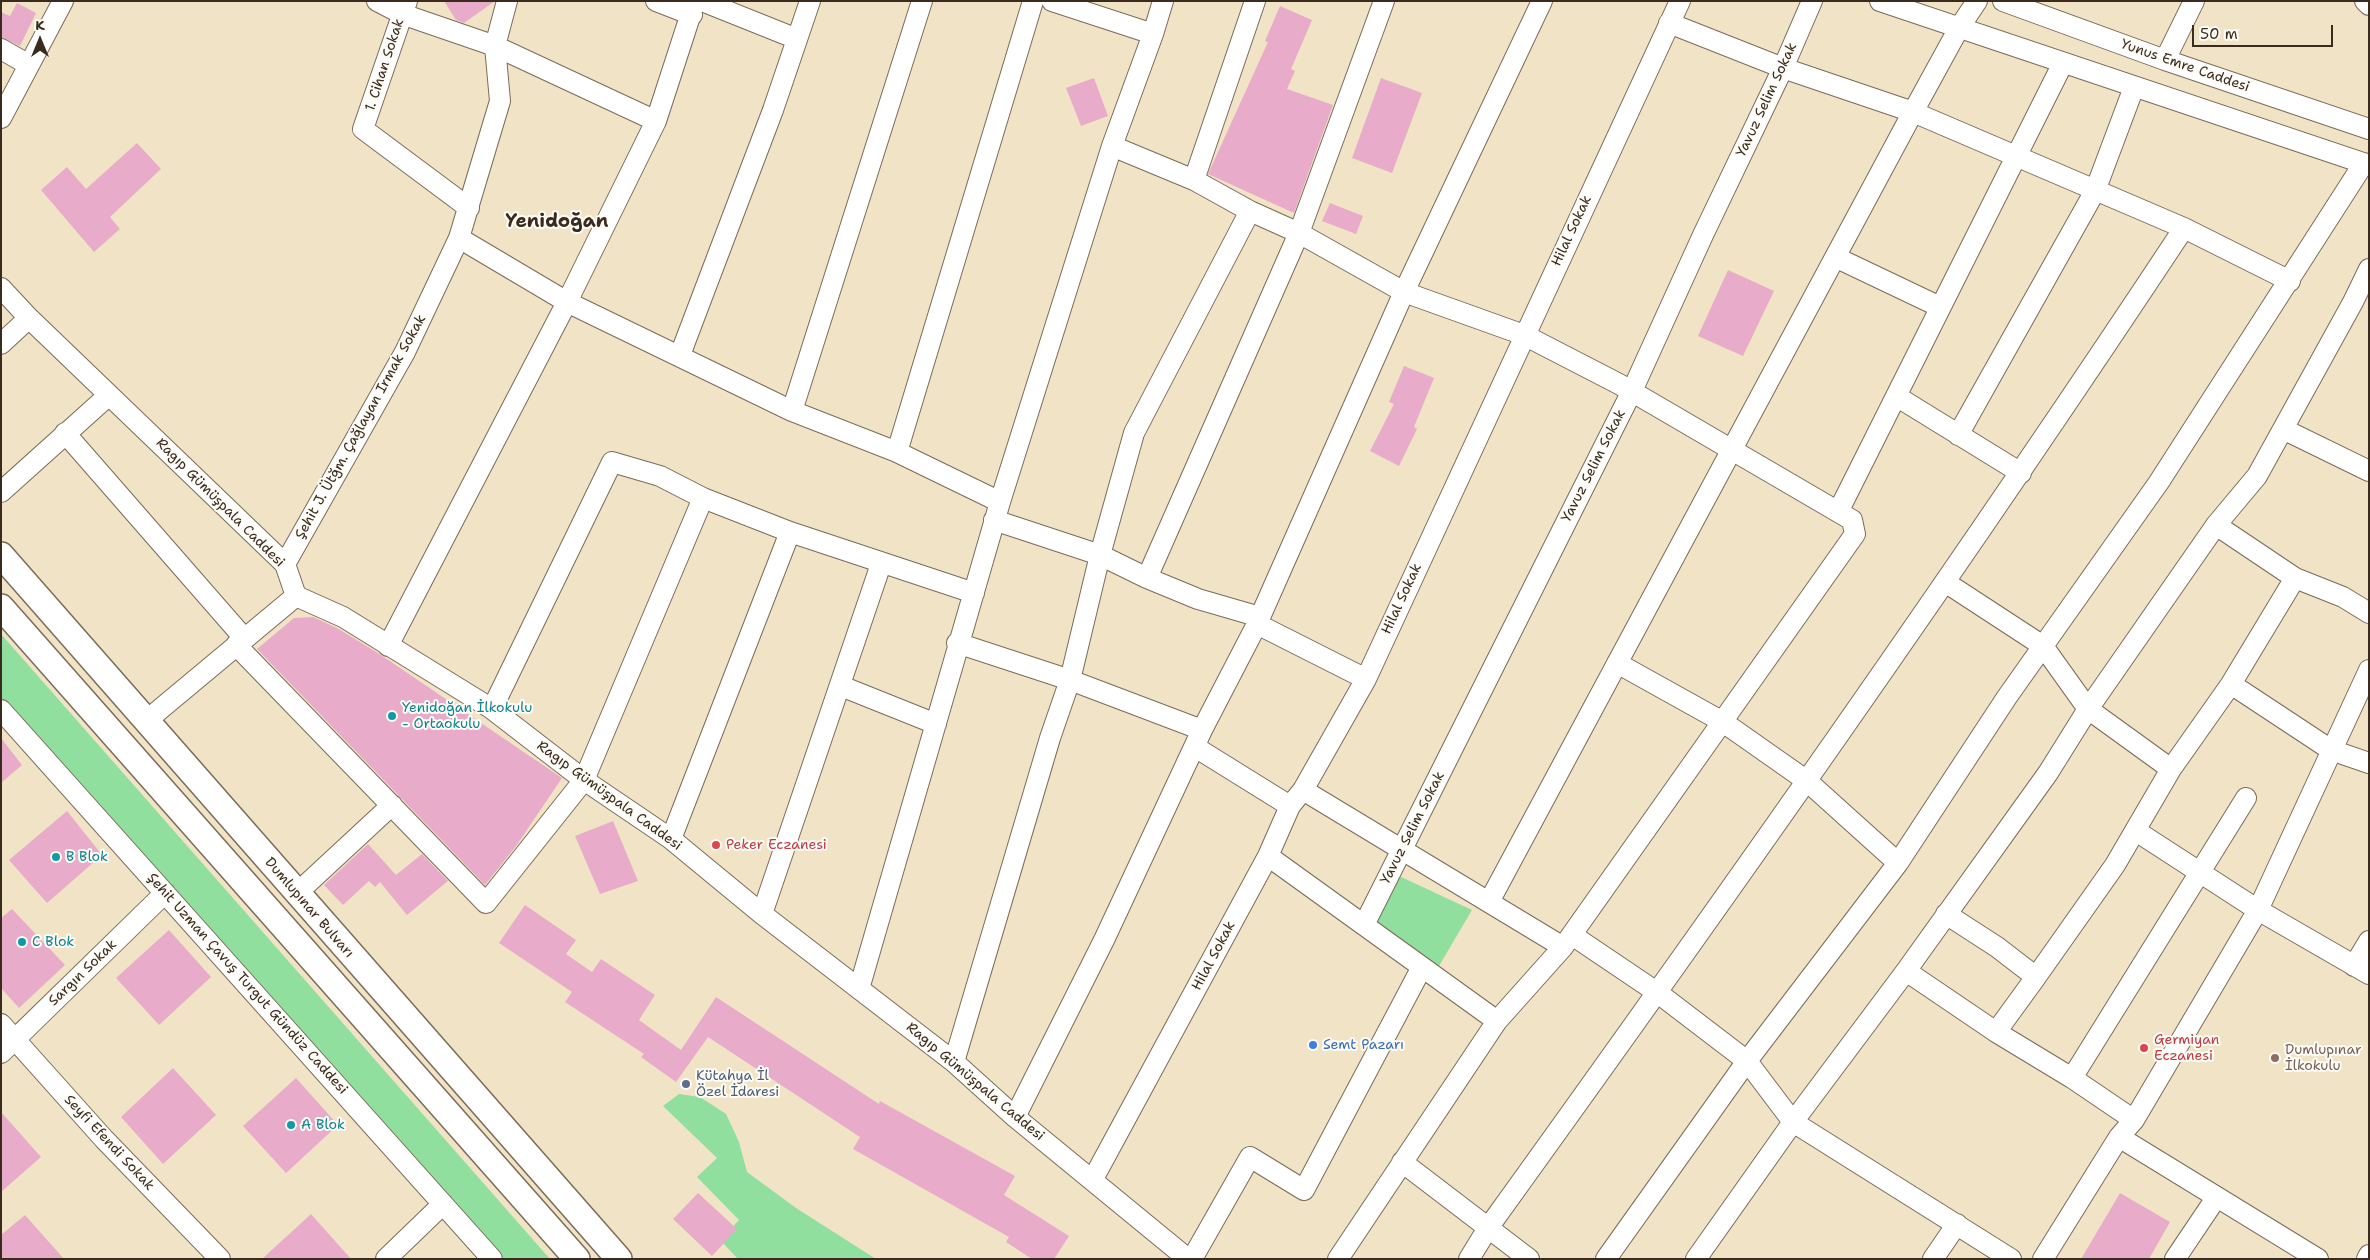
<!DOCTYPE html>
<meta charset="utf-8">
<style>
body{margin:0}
#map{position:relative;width:2370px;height:1260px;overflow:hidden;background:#f1e3c6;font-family:"Shantell Sans",sans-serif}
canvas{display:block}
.frame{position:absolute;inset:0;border:2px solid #3b2a1e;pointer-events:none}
.north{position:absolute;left:15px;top:15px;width:50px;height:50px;-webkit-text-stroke:4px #fdfcf7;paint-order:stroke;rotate:0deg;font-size:14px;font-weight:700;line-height:20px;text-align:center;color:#3b2a1e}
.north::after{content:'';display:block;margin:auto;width:18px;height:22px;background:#3b2a1e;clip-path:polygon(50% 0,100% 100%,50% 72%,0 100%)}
.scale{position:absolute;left:2192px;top:25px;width:141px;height:22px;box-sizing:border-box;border:2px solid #3b2a1e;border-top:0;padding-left:6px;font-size:15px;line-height:18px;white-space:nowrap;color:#3b2a1e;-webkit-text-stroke:4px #fdfcf7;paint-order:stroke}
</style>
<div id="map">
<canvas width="2370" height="1260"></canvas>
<div class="frame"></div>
<div class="north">K</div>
<div class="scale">50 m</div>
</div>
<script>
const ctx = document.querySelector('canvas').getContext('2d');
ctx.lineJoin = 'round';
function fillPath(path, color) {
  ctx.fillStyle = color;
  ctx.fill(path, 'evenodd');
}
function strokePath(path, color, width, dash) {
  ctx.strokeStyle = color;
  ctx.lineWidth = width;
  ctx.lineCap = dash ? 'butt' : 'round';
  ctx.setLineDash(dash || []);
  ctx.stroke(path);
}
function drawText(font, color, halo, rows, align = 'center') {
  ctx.font = font + ' "Shantell Sans",sans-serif';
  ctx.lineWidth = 4;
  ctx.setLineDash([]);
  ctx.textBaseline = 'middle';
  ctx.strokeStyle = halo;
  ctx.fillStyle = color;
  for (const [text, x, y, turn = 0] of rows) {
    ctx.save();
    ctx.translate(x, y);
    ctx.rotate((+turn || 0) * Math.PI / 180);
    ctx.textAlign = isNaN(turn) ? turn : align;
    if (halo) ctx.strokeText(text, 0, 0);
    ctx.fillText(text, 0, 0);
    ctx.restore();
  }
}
fillPath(new Path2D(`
 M1,634L550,1259H499L1,709Z
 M1399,876L1472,910L1439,966L1376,925Z
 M679,1094L700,1097L726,1114L739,1142L747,1172L796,1208L876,1259H738L720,1240L739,1220L697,1177L717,1158L663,1106Z`), '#90df9e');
fillPath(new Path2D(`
 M444,1H495L464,23L456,20Z
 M17,3L36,13L20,46L1,37V12L10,16Z
 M1280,6L1312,20L1291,69L1295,71L1287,89L1333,105L1294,213L1208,174L1268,42L1265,41Z
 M1094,78L1108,116L1081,126L1066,88Z
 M1381,78L1422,93L1392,173L1352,158Z
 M137,143L161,169L110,217L120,229L94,252L41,190L67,167L86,189Z
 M1330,203L1363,216L1356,234L1322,221Z
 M1728,270L1774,291L1743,356L1698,336Z
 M1404,366L1434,378L1414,427L1417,429L1399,466L1370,451L1394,404L1389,402Z
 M313,617L337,628L378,653L562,778L516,846L485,885L257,649L294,618Z
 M1,738L22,765L1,783Z
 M67,811L102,855L47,903L9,860Z
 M613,821L638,881L600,894L575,836Z
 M368,844L396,875L422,854L448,881L407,915L380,882L375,887L369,881L343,905L324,885Z
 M525,905L576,940L566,954L592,972L601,959L655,995L639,1020L681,1050L716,997L879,1104L880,1101L1015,1176L1004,1195L1069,1236L1054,1259H1032L1006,1242L1009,1237L853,1149L860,1137L708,1037L676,1082L641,1057L644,1054L565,1002L572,992L499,943Z
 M12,909L65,965L19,1008L1,988V918Z
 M169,930L211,977L159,1025L116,978Z
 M173,1068L216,1115L163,1164L121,1117Z
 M296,1078L338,1125L286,1173L243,1126Z
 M1,1112L41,1157L1,1192Z
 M698,1193L737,1229L712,1256L673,1219Z
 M2120,1193L2170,1222L2149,1259H2081Z
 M311,1214L351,1259H262Z
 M25,1215L64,1259H1V1235Z`), '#e8acca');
const minor = new Path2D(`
 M377,1L402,14L495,46L656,121
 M407,1L363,129L469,208
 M656,1L692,15
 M702,1L797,39
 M1052,1L1153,34
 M1880,1L2369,165
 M2003,1L2165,60L2369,129
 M2365,1L2369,5
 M1669,23L1783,68L1913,112L2184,228L2290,281
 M1,49L29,65
 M2165,60L2194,1
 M1,118L63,1
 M1112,146L1194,180L1250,211L1299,233L1404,292L1524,335L1619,384L1852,520L1855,534L1563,947L1497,1021L1338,1259
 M1194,180L1255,1
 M1250,211L1134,433L1100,555L1147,578L1299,233L1384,1
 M459,238L567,302L792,411L897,452L1000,502
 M1835,257L1940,307
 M1,288L29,318L285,564L296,596L343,617L492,709L584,780L671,839L762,914L954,1062L1015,1117L1188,1259
 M1,344L29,318
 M680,355L773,110L810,1
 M1896,396L2021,473
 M792,411L922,1
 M2283,429L2369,471
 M65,433L244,638
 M1958,435L2095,191L2134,87
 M897,452L1033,1
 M1,492L109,395
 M1838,512L2063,63
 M2216,525L2295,578L2343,597L2369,613
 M285,564L405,352L459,238L500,101L495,46L507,1
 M1147,578L1198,599L1260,617
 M1945,582L2043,646L2088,709L2171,769
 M1257,624L1366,679
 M957,643L1070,680L1202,730
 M236,645L486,903L584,780L703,498
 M388,646L567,302L656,121L695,1
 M1617,663L1723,722L1807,781L1898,863
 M2231,684L2331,750L2369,763
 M841,686L936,724
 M492,709L612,462L660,476L703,498L790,532L974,593
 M1,710L492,1259
 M146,721L296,596
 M1195,747L1290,806
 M1303,790L1563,947
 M2136,831L2258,910L2369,974
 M671,839L790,532
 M1268,856L1497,1021
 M296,894L392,805
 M1489,902L1913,112L1959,28L1977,1
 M762,914L881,564
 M1946,914L1997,947L2036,977L2115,865L2171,769L2231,684L2295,578
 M1364,925L1632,391L1703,235L1783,68L1812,1
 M1572,935L1658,993L1747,1061L1793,1122L2011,1259
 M2354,966L2369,941
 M1906,971L1996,1032L2072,1078L2134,1120
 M859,989L1000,502L1112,146L1153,34L1163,1
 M1,1024L104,1139L220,1259
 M1996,1032L2036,977
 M1,1053L165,893
 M954,1062L1050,738L1070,680L1100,555L994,520
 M2072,1078L2246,798
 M1015,1117L1104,940L1202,730L1257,624L1404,292L1542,1
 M2119,1137L2318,1259
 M1402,1162L1529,1259
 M1093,1179L1268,856L1290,806L1303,790L1366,679L1680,1
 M386,1259L443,1204
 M1192,1259L1250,1157L1304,1190L1422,967
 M1469,1259L1488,1228C1725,899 1960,567 2184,228
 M1606,1259L1747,1061L1898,863L2007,697L2159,482L2364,163
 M1696,1259L1793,1122L1906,971L2048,773L2088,709L2216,525L2257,476L2353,302L2369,269
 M1933,1259L1957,1224
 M2043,1259L2119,1137L2134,1120L2258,910L2369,670
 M2175,1259L2216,1198
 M2367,1259L2369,1255`);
const major = new Path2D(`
 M1,555L619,1259
 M1,607L577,1259`);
strokePath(minor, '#7b6b59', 22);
strokePath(major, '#7b6b59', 28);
strokePath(minor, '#fff', 20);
strokePath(major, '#fff', 25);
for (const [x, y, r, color] of [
 [392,716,5,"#0f9aa8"],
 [716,845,5,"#e0444e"],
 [56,857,5,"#0f9aa8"],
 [22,942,5,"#0f9aa8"],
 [1313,1045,5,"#3f7fe0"],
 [2144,1048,5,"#e0444e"],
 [2275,1058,5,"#8d6e63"],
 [686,1084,5,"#5c6f8a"],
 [291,1125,5,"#0f9aa8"]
]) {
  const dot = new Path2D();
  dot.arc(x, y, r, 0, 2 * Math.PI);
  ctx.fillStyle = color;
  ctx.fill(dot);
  strokePath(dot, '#fdfcf7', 2);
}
drawText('14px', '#3b2a1e', '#fdfcf7', [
 ["1. Cihan Sokak",385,65,-72],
 ["Yunus Emre Caddesi",2185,66,19],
 ["Yavuz Selim Sokak",1767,100,-65],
 ["Hilal Sokak",1572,231,-65],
 ["Şehit J. Ütğm. Çağlayan Irmak Sokak",361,427,-61],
 ["Yavuz Selim Sokak",1594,466,-63],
 ["Ragıp Gümüşpala Caddesi",220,503,45],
 ["Hilal Sokak",1402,599,-65],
 ["Ragıp Gümüşpala Caddesi",609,796,36],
 ["Yavuz Selim Sokak",1413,828,-63],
 ["Dumlupınar Bulvarı",309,908,49],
 ["Hilal Sokak",1214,956,-62],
 ["Sargın Sokak",83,973,-44],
 ["Şehit Uzman Çavuş Turgut Gündüz Caddesi",247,984,48],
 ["Ragıp Gümüşpala Caddesi",975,1082,40],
 ["Seyfi Efendi Sokak",109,1143,47]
]);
drawText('14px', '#0d838f', '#fdfcf7', [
 ["Yenidoğan İlkokulu",402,708],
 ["- Ortaokulu",402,724],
 ["B Blok",66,857],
 ["C Blok",32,942],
 ["A Blok",301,1125]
], 'left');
drawText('14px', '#be3a42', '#fdfcf7', [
 ["Peker Eczanesi",726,845],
 ["Germiyan",2154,1040],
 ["Eczanesi",2154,1056]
], 'left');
drawText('14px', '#366cbe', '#fdfcf7', [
 ["Semt Pazarı",1323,1045]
], 'left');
drawText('14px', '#785e54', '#fdfcf7', [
 ["Dumlupınar",2285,1050],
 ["İlkokulu",2285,1066]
], 'left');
drawText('14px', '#4e5e75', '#fdfcf7', [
 ["Kütahya İl",696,1076],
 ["Özel İdaresi",696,1092]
], 'left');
drawText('bold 19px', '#3b2a1e', '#fdfcf7', [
 ["Yenidoğan",557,222]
]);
</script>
